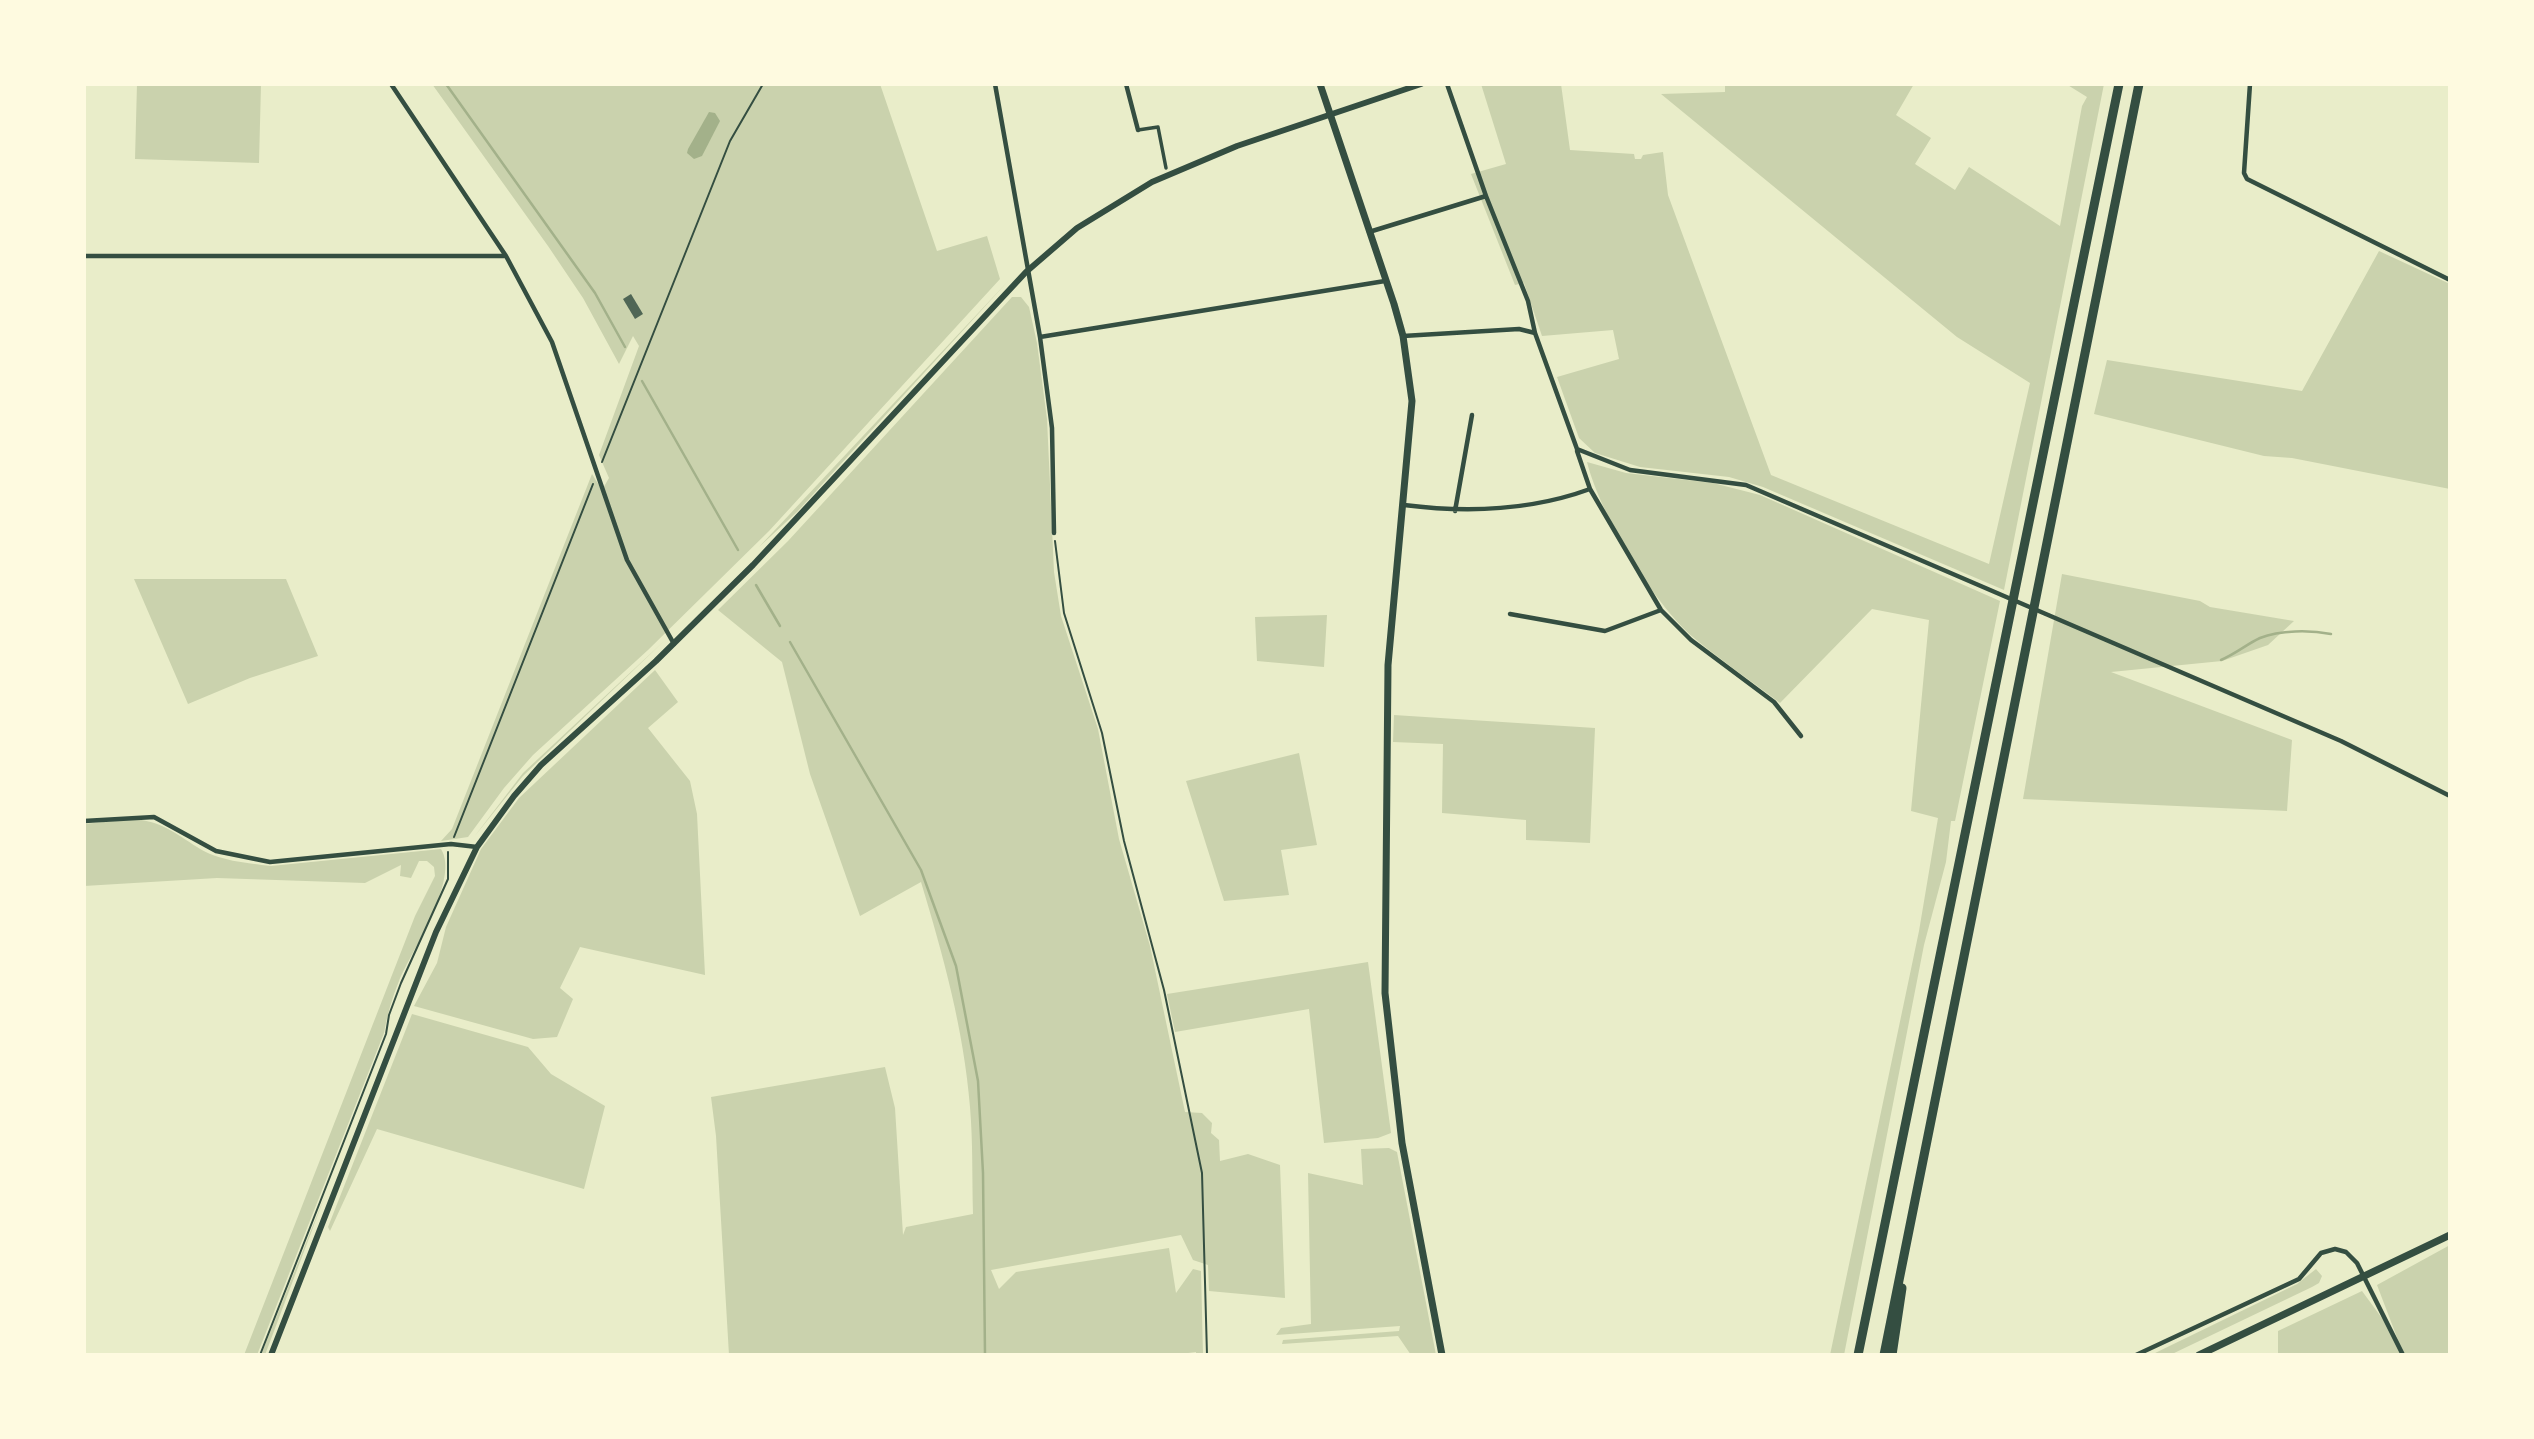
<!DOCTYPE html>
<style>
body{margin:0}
#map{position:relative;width:2534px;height:1439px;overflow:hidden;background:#e9edc9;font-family:"DM Sans",sans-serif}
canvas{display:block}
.frame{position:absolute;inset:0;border:86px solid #fefae0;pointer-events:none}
</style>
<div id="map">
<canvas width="2534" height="1439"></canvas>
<div class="frame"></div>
</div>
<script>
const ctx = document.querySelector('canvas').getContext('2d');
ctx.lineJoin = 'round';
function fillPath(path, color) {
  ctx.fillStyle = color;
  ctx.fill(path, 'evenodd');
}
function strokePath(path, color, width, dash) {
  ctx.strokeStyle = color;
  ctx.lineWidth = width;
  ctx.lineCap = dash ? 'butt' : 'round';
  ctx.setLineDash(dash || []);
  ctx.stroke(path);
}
fillPath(new Path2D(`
 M137,84H261L259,163L135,159Z
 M432,84H880L937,251L987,236L1000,279L769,531L648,650L533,755L504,788L468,837L441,841L452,829L592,474L602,490L609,478L599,455L639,346L633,336L619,364L583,298L548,246Z
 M1481,84H1561L1570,150L1634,154L1635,159H1641L1643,155L1663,152L1668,195L1771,475L1989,564L2030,383L1957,337L1661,94L1725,92V84H1914L1896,115L1931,138L1915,164L1955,190L1969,167L2060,226L2082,106L2087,97L2066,84H2104L2004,590L1763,487L1729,477L1640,467L1595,453L1579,438L1557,377L1619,359L1613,330L1542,336L1524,283L1515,285L1471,174L1506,164Z
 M2379,251L2450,284V489L2292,458L2264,456L2094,414L2107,360L2302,391Z
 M1010,279L797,512L759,547Z
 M1012,297H1021L1029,307L1037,343L1047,419L1054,572L1061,616L1098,729L1119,839L1150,946L1185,1112L1202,1113L1212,1123L1211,1133L1219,1140L1220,1161L1248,1154L1280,1165L1285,1298L1209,1291L1208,1265L1193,1260L1181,1235L991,1270L999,1289L1016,1272L1169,1248L1176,1293L1193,1269L1201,1271L1203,1355H1196V1352L1173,1355H729L716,1136L711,1097L885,1067L895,1108L903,1235L906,1227L973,1214C972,1178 973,1142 970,1107C964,1030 943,955 921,882L860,916L810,774L782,662L718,610L788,541Z
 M1587,462L1626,473L1713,483L1760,495L2000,601L1955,821H1951L1946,862L1924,945L1844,1355H1830L1919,931L1938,818L1911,811L1929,620L1872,609L1780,703C1751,681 1722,661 1694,638C1653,603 1600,514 1587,462Z
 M2062,574L2200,601L2210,607L2294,621L2268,645L2222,661L2111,672L2292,740L2287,811L2023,799Z
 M134,579H286L318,656L250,678L188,704Z
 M1327,615L1324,667L1257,661L1255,617Z
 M664,641L523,776L474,837L523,773Z
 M655,670L678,702L648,728L690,781L697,814L705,975L580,947L560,988L573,999L557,1037L533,1039L414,1006L437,963L446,927L481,849L519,798Z
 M1394,715L1595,728L1590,843L1526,840V820L1442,813L1443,744L1393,742Z
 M1299,753L1317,845L1281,850L1289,895L1224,901L1186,781Z
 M133,819C161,821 175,833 197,847C218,861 247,863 271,866L441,849C460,879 412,950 399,981C392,998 387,1015 384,1033L257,1355H244L415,916L435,876L434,867L427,861H419L411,878L400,876L401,865L365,883L217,878L84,886V824Z
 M1368,962L1391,1133L1378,1138L1324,1143L1309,1009L1175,1032L1167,994Z
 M412,1014L528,1047L551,1074L605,1106L584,1189L377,1129L330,1231L328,1227Z
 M1389,1148L1397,1152L1436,1355H1411L1398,1336L1282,1344L1283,1340L1399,1331L1400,1326L1276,1335L1281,1328L1311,1324L1308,1173L1363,1185L1361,1149Z
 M326,1193L265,1355H261Z
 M2450,1245V1355H2278V1331L2362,1291L2398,1340L2377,1285Z
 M2316,1269L2322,1276L2319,1283L2312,1287L2170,1355H2151L2297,1284Z`), '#cad2ad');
fillPath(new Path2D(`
 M709,112L715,113L720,121L702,156L694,159L687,153L688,149Z`), '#a3b18a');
strokePath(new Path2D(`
 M446,84L595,293L625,347
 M642,381L738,550
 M756,585L780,626
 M790,642L921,870L956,966L978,1081L983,1173L985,1355
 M2221,660C2237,653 2247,644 2260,638C2280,630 2310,630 2331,634`), '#a3b18a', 2.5);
fillPath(new Path2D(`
 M631,294L643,314L635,319L623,299Z`), '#4f6655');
strokePath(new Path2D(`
 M602,462L730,141L763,84
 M1055,541L1064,613L1102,733L1124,841L1164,990L1202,1173L1207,1355
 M454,837L593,484
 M260,1355L386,1034L389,1015L401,983L448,879V852`), '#344e41', 2);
strokePath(new Path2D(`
 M1138,130L1158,127L1166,168`), '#344e41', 3.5);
strokePath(new Path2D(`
 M391,84L506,256L552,342L627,560L674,644
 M995,84L1040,337L1052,428L1054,533
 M1126,84L1138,130
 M1447,84L1486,196
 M2250,84L2244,173L2247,179L2450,280
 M1369,232L1486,196L1528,301L1535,333
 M84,256H505
 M1403,336L1519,329L1535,333L1577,449L1630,470L1746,485L2341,741L2450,796
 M1040,337L1385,281
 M1577,451L1590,489L1661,610L1691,640L1774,702L1801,736
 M1404,505C1467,513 1530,511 1590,489
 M1455,511L1472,415
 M1510,614L1605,631L1661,610
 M84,821L154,817L216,851L270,862L451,844L477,847
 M2136,1355L2299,1279L2321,1253L2335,1249L2346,1252L2357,1263L2403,1355`), '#344e41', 4.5);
strokePath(new Path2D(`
 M271,1355L436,932L477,847L514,796L541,765L656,661L753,565L1026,272L1077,228L1152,182L1237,146L1421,84`), '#344e41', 6);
strokePath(new Path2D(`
 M1320,84L1394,304L1403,336L1412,401L1388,665L1385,993L1402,1143L1442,1355
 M2199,1355L2450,1235`), '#344e41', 7);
strokePath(new Path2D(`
 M1858,1355L2119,84
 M1884,1355L2139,84
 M1892,1355L1902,1288`), '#344e41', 9);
</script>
